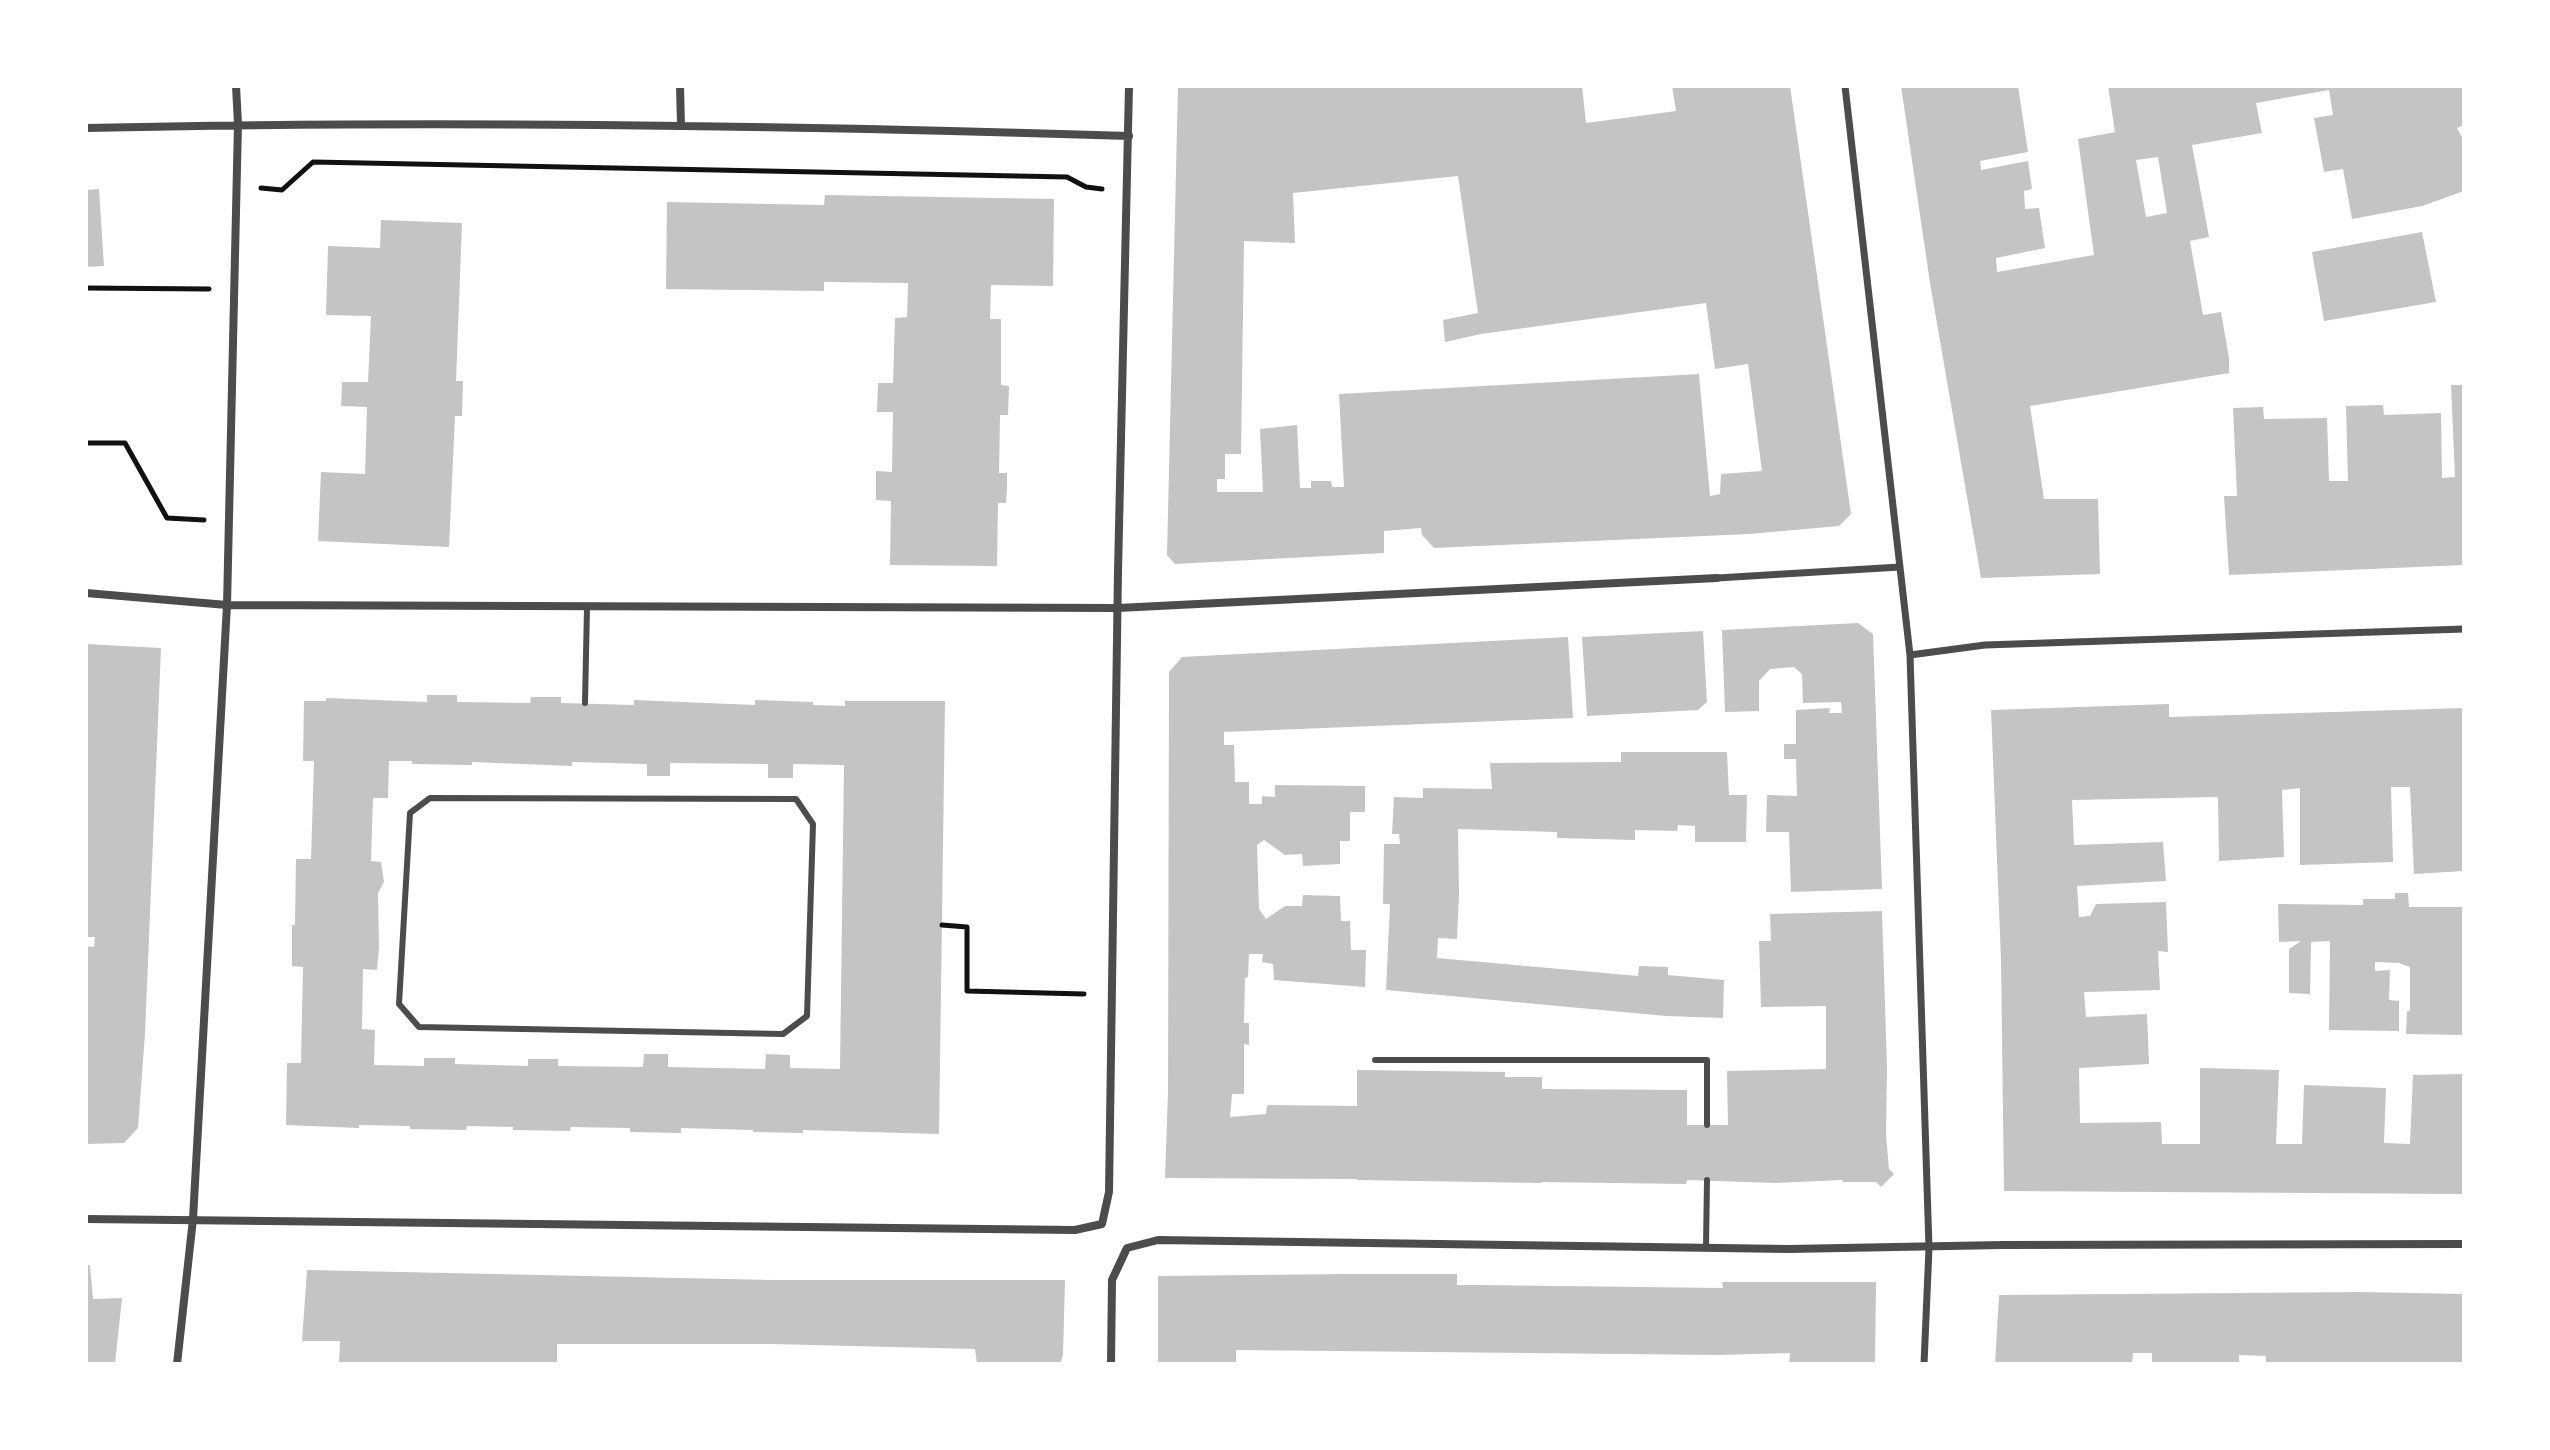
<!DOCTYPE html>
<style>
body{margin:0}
#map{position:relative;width:2550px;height:1450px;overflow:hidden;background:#fff;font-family:Jost,sans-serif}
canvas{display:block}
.frame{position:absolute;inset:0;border:88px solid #fff;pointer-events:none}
</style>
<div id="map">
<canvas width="2550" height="1450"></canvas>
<div class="frame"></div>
</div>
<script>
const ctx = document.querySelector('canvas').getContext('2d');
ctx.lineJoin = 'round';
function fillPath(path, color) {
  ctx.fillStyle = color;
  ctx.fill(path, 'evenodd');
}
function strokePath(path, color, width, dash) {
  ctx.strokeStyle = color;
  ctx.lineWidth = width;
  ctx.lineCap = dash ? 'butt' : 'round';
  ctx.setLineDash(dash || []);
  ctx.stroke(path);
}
fillPath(new Path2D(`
 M1178,86H1582L1586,123L1676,111L1672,86H1790L1851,514L1839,526L1749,534L1434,548L1422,535L1421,528L1384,531V553L1175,564L1167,555ZM1458,176L1478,313L1443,320L1445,342L1481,334L1706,303L1715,369L1748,364L1762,471L1721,474L1720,494L1710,496L1699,374L1339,394L1344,487H1332L1331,481H1311V488H1300L1297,425L1260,429L1263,492H1217V479H1225V454H1241L1244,241L1295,243L1293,193Z
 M1901,86H2018L2028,152L1980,161L1981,170L2028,161L2032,189L2024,191L2025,209L2039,208L2045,248L1996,258L1997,272L2094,255L2078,139L2115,132L2108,86H2464V125L2457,128L2464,141V191L2422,206L2352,219L2343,169L2324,172L2314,118L2333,115L2329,90L2256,103L2262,133L2192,145L2209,237L2190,241L2203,315L2221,312L2229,358V373L2030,406L2044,499H2098L2100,574L1981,578L1930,283ZM2158,157L2167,213L2146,217L2136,160Z
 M99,189L104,266L86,267V190Z
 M825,195L1054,199L1053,286L991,285L990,319H1001V385L1009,386L1008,415H1000L999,473H1007V488L1006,503H998L997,566L890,565L891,501L876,500V471L892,472L893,412H877L878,383H893L895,318L907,317L908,283L824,282V291L666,289L667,202L821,205H824Z
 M381,220L462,223L456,381H463L462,416H455L449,547L318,541L321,472L365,474L367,407L341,406L342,382H368L371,316L326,315L328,246L380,248Z
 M2422,232L2436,302L2324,321L2312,252Z
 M2451,385H2464V565L2229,575L2224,496H2237L2233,408L2263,407L2264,419L2327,418L2329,481H2348L2346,406L2383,405L2384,415L2441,413L2442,478L2455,477Z
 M1858,623L1873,634L1882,889L1791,892L1789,832H1766L1767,795L1797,796L1796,759H1784V744H1796V710L1830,708L1829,713H1842L1841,702L1803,703L1802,674L1794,667L1770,669L1759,681V711L1725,712L1722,630Z
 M1703,631L1707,702L1698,710L1587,716L1582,637Z
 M1568,637L1573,718L1224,732V745H1234L1235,782H1249V804H1262V796L1275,797V785L1365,786V812H1350V841H1340V864L1303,866L1302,854L1285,855L1264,840L1257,845L1259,909L1266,919L1285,906H1302L1303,895L1340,896L1341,921H1350L1351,950H1366L1365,987L1274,980L1273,964L1262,962L1263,954H1249L1248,977L1245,978L1244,1023H1249V1045L1244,1044V1094H1232L1230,1117L1266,1114L1267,1106L1269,1105L1357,1106V1070L1505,1072V1077H1542V1089L1687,1090V1125H1728L1727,1071L1826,1069V1006L1761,1007L1759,941H1771L1770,914L1882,911L1887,1068L1886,1135L1889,1169L1894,1174L1881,1187L1876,1182H1843L1842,1180L1775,1183L1687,1180L1686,1184L1541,1182V1183L1357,1180V1179L1165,1178L1168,1092L1169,672L1182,657Z
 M86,644L161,648L145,1034L138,1128L124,1143L86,1144V946L94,947L95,937H86Z
 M427,695H457V702L530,703L531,697H561V703L634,705V700L755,705V700L813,702V705L845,706V701H945L939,1134L803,1130V1133L753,1132V1130L681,1128V1133L630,1132V1128L571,1127L570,1131L513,1130V1127L467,1126L466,1130L410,1129V1126L359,1125V1128L286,1125L287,1063H301L303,967L292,966V925H295L296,859H311L314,761H303L304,701H326V698L427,702ZM389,761H412V764L472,765V762L572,766V762L647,764V776H670V763L768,764V778H793V764L844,765L840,1069L790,1068V1055L766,1054L765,1069L668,1067V1054H644L643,1067L558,1066V1059H528V1066L455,1064V1058H424V1066L374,1065L375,1030L362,1029L363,969L377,970L379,948L378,893L384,882L381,862L371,861L373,798H388Z
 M2169,704V717L2464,708V871L2414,874L2410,787H2391L2393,862L2300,865V788L2282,790L2284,857L2219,861L2218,797L2072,800L2074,845L2163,842L2166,881L2077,886L2079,917L2090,916L2096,904L2166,902L2168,952L2158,951L2160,990L2084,992L2086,1017L2147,1014L2149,1064L2079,1068L2080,1123L2161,1122L2162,1144H2200V1068L2279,1070L2276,1144H2302L2304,1085L2386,1088L2384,1143L2410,1144L2413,1075L2464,1074V1194L2004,1191L2001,959L1991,710Z
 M1621,752H1727L1729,795H1747L1746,842H1695V826L1678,825L1677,831L1635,830V840L1557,838V832L1458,829L1459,894L1457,939L1438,938L1437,958L1638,976L1639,966L1668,967V975L1724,980L1723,1018L1666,1016L1386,990L1390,904H1383L1384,844H1400L1399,834H1392L1394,797L1423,798V788L1492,789L1490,763L1621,762Z
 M2395,893H2408L2409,907H2464V1035L2406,1034L2407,1011H2410V967L2399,963L2375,962V971L2390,970L2389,1000L2399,1001V1031L2329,1030L2330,941L2311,942L2310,994L2289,993V949L2301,941L2279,942L2278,904L2363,905V899H2395Z
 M86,1265H90L93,1299L122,1298L115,1364H86Z
 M307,1270L773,1280H1065L1063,1355L1060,1364H977L975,1349L771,1344H557V1364L339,1362L340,1341H302Z
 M1349,1274H1457V1285H1477L1723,1288L1722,1282H1876L1875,1364H1789L1790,1353L1721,1355L1236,1350V1364H1158V1276Z
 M2361,1292L2464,1294V1364H2266V1356L2239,1355V1364H2152V1353H2133L2132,1364H1995L1999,1295Z`), '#c4c4c4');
strokePath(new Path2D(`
 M261,188L282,190L313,162L1067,177L1086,187L1102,189
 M86,288L209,289
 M86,443H125L167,518L204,520
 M942,925L967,927V991L1084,994`), '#111', 5);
strokePath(new Path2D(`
 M585,703L587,607
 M430,798L796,799L813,824L807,1016L783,1034L419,1027L399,1004L410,813Z
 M1375,1060H1707V1125
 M1706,1247L1707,1180`), '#4c4c4c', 6);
strokePath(new Path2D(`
 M1845,86L1910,655L1929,1248L1924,1364
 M1717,578L1900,567
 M1910,655L1985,645L2464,629`), '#4c4c4c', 7);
strokePath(new Path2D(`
 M680,86L681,125
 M86,128C434,120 781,125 1129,136
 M86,593L227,605L1118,608L1717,578
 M86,1219L1075,1230L1102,1224L1109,1192L1118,571L1129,86
 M177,1364L193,1219L227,605L238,124L236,86
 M1111,1364L1112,1280L1127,1248L1158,1240L1789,1249L2002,1245L2464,1244`), '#4c4c4c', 8);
</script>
